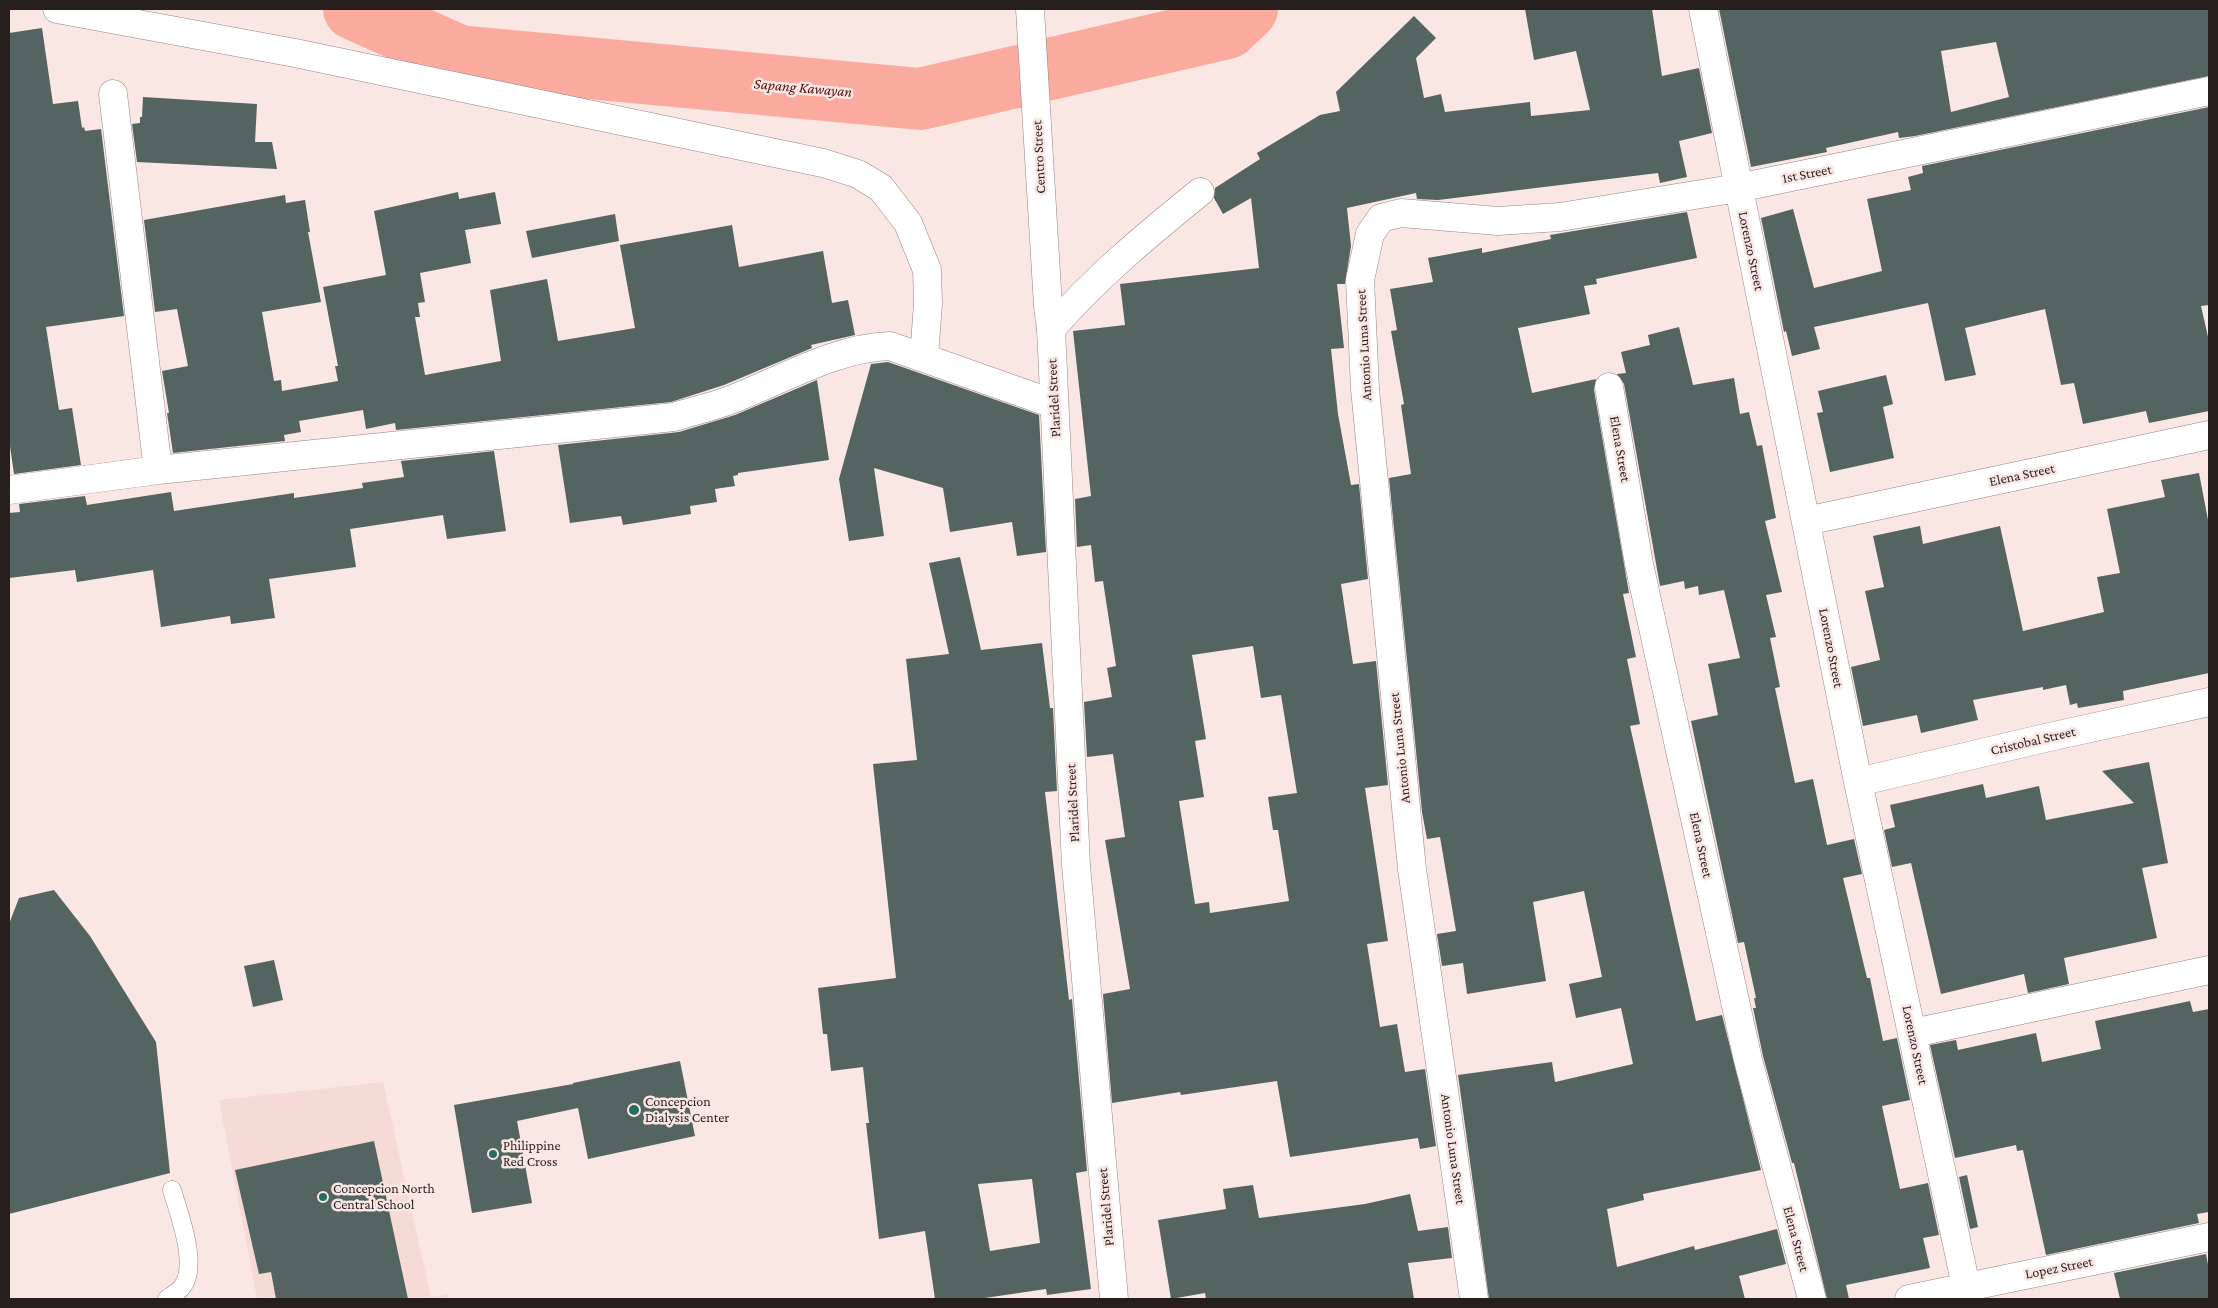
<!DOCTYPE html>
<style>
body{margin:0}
#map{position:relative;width:2218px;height:1308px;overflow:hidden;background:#fae7e4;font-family:"Crimson Pro",serif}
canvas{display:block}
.frame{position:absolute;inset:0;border:10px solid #261f1e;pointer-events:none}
</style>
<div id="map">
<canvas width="2218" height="1308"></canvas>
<div class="frame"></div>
</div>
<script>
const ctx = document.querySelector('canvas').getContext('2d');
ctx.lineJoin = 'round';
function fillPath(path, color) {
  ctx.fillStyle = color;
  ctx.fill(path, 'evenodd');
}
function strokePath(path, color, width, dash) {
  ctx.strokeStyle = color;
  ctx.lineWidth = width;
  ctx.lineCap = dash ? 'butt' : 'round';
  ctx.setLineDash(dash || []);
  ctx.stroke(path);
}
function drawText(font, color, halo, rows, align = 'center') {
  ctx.font = font + ' "Crimson Pro",serif';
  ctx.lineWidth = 5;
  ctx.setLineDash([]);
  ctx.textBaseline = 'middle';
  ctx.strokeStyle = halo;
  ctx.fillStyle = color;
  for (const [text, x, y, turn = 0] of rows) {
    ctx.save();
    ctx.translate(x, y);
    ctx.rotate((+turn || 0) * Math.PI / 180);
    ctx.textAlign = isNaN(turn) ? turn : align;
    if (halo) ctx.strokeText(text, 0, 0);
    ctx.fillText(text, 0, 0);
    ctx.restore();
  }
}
fillPath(new Path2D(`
 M383,1082L431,1297L448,1294L449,1299H257L219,1100Z`), '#f5dad5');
strokePath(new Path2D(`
 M354,9L459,56L920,99L1227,28L1247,9`), '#fbaa9e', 62);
fillPath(new Path2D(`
 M1525,9H1652L1662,76L1699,68L1712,133L1679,141L1687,177L1660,183L1658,173L1438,200L1417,199L1416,193L1347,208L1351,246L1345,284H1337L1344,348L1331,349L1338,414L1351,485L1359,484L1368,579L1341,584L1353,664L1376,661L1388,785L1365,788L1388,941L1367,944L1380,1027L1397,1024L1405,1072L1425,1069L1436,1146L1420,1149L1418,1138L1290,1157L1277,1081L1181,1095L1180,1092L1112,1103L1103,994L1130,989L1105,840L1125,837L1113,754L1087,757L1084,702L1112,697L1107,668L1116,666L1103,581L1095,582L1091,545L1077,547L1075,499L1091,496L1073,331L1125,325L1120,284L1259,268L1251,198L1223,214L1214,198L1215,188L1260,159L1257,153L1320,115L1340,111L1336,92L1414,16L1436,38L1416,58L1424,98L1441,94L1445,112L1530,102L1531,116L1590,110L1576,51L1534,60ZM1253,646L1261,698L1281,695L1297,793L1268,797L1273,830H1278L1289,901L1210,913L1209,902L1195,904L1179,801L1204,797L1195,741L1206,739L1192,655Z
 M1719,9H2209V76L1915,136L1899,138L1898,132L1826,148L1827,152L1751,167ZM1996,42L2009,97L1951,112L1941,51Z
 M42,28L53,104L78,101L82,128L84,127L85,131L101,129L124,316L46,327L59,410L72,408L81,465L14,474L9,439V33Z
 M143,97L257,104L255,142H272L277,169L137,162L132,124L140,123V117H142Z
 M2209,107V305L2201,306L2209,341V411L2149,423L2146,411L2083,424L2074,383L2061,385L2045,309L1965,328L1976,375L1945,381L1928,303L1814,327L1820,349L1792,356L1786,331L1784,332L1761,218L1793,209L1814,288L1882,271L1867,199L1911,190L1908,177L1923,173L1922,166Z
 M458,192L459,199L495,192L501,224L465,230L471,263L420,273L425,302L418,303L420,317H415L425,375L501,361L490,290L547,279L558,341L635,328L620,245L732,225L739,267L823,251L832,303L848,300L855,335L811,345L812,348L724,385L671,402L396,430L395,423L366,429L363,410L299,421L301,432L284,435L285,441L173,453L167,413H169L162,371L188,366L177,309L155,312L144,220L285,195L286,203L305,200L310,232H308L321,302L262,312L274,381L281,380L282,391L338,381L335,366H338L323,287L386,275L374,211Z
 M1687,212L1697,258L1596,279L1597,284L1584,286L1590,314L1518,328L1532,393L1596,379L1594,390L1629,593L1623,594L1636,657L1627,659L1640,724L1630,726L1696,1021L1722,1015L1761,1170L1643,1194L1644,1200L1607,1209L1617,1267L1694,1246L1695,1250L1777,1229L1786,1264L1739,1276L1745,1299H1489L1458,1075L1552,1062L1555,1082L1633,1064L1621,1008L1576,1018L1569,984L1602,977L1584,891L1533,902L1546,981L1467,994L1463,963L1442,966L1437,934L1456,931L1440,837L1427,839L1422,812L1389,478L1411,474L1401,405L1404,404L1391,331L1397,330L1390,289L1433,282L1428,258L1482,248V253L1551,239L1550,235Z
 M615,214L619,241L532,258L526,231Z
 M1679,327L1693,385L1734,378L1740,414L1749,412L1757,446L1762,445L1776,518L1765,521L1782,592L1766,595L1776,637L1770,638L1780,687L1775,688L1795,783L1813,779L1827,845L1854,839L1862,874L1843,878L1867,978H1870L1883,1041L1897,1038L1910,1100L1882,1106L1900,1189L1928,1183L1939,1235L1923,1238L1930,1268L1846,1285L1849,1299H1827L1794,1163H1792L1763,1056L1753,1008H1756L1754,998H1756L1744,942L1738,943L1691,721L1718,715L1708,664L1740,658L1724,590L1699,595L1698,586L1685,589L1684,581L1660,586L1624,384L1617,374L1626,373L1621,352L1650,345L1648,335Z
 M888,362L1039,415L1046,552L1017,556L1012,522L950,532L943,488L874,468L884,536L849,541L839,479L871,364Z
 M1886,375L1893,404L1883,407L1894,458L1830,472L1817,413L1823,412L1818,391Z
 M817,380L829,460L738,473V475L733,476L735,486L715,489L717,502L690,506L691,514L623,525L621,516L570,523L558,445L679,432L735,415Z
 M494,451L506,531L447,539L443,515L350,529L356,567L269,579L275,618L231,624L230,616L161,627L153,570L77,582L75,570L9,578V513L20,512L19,504L85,496L87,505L171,492L174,511L294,493V498L363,488L362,483L404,477L401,461Z
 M2199,473L2209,525V673L2123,691L2124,700L2078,708L2077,703L2070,705L2066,685L2043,690V687L1973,700L1978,720L1921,733L1917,715L1863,726L1851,667L1880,660L1865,591L1884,587L1873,536L1920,526L1923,544L2000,526L2023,631L2104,612L2097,577L2120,573L2107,509L2165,497L2161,480Z
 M960,557L981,650L1042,643L1050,708H1053L1057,791L1045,792L1069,1000L1072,999L1087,1171L1076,1173L1091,1289L1047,1295L1046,1289L978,1299H935L925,1231L879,1239L866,1123H869L863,1067L831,1071L827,1034H823L818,988L896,978L873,764L917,760L906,659L949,654L929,563ZM1032,1179L1040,1243L990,1251L978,1184Z
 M2149,762L2168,863L2142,868L2157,938L2064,958L2069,984L2028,993L2024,974L1941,994L1911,863L1892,867L1884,830L1895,827L1890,805L1983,784L1986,798L2039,786L2046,820L2134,803L2102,771Z
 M54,890L90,936L156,1042L170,1173L9,1214V924L19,898Z
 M274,960L283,1000L253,1007L244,966Z
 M2190,1001L2193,1012L2209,1009V1212L2197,1214L2199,1223L2046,1255L2023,1150L2017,1151L2016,1145L1955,1158L1930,1045L1956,1040L1958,1050L2036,1033L2042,1062L2101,1049L2095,1021Z
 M680,1061L695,1136L588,1159L578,1108L517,1121L532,1203L472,1213L454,1105L573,1084V1083Z
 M374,1141L408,1299H276L271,1272L259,1274L235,1170Z
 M1967,1175L1978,1227L1970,1229L1959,1177Z
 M1253,1185L1259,1218L1365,1204L1410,1194L1418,1231L1448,1227L1452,1258L1408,1263L1414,1299H1206L1205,1293L1171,1299L1158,1220L1226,1209L1223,1189Z
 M2206,1254L2209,1270V1299H2120L2114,1273Z`), '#536461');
const lane = new Path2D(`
 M167,1299C171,1296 178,1292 182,1287C199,1266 179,1214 172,1190`);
const street = new Path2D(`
 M57,9L295,53L823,163L858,174L881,188L908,223L927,270L928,303L924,357
 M1703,9L1858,782L1966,1286
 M113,94L158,470
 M1051,329C1095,278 1147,235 1200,192
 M1609,387L1639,564L1748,1060L1812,1299
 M9,490L158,470L674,417C693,411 712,407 730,400C783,380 833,348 890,346L1054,404
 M1806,521L2209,435
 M1858,782L2045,738L2209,702
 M1913,1033L2209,970
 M1474,1299L1412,869L1365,389L1360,280L1370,234L1381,218L1401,213L1498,221L1560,217L1738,188L2209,91
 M1909,1299L2209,1237`);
const secondary = new Path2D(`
 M1030,9L1048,306L1051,329L1076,865L1114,1299`);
strokePath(lane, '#958481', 19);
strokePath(street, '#958481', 29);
strokePath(secondary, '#958481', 29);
strokePath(lane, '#fff', 18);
strokePath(street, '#fff', 28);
strokePath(secondary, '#fff', 28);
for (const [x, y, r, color] of [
 [634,1110,6,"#266d64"],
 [493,1154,5,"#266d64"],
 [323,1197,5,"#266d64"]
]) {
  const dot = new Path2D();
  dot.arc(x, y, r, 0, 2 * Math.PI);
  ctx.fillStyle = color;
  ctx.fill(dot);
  strokePath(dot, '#fae7e4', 2);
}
drawText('14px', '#261f1e', '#fae7e4', [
 ["Centro Street",1039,157,-93],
 ["1st Street",1807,174,-11],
 ["Lorenzo Street",1751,251,78],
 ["Antonio Luna Street",1364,345,-93],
 ["Plaridel Street",1054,398,-93],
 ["Elena Street",1620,449,80],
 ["Elena Street",2022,475,-12],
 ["Lorenzo Street",1831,648,79],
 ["Cristobal Street",2033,741,-13],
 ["Antonio Luna Street",1400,748,-96],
 ["Plaridel Street",1073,803,-93],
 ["Elena Street",1701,845,78],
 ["Lorenzo Street",1915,1045,78],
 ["Antonio Luna Street",1453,1149,82],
 ["Plaridel Street",1106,1207,-95],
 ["Elena Street",1796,1239,75],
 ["Lopez Street",2059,1268,-11]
]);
drawText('14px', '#261f1e', '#fae7e4', [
 ["Concepcion",645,1102],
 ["Dialysis Center",645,1118],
 ["Philippine",503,1146],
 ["Red Cross",503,1162],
 ["Concepcion North",333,1189],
 ["Central School",333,1205]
], 'left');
drawText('italic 15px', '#530c08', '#fae7e4', [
 ["Sapang Kawayan",803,88,5]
]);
</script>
